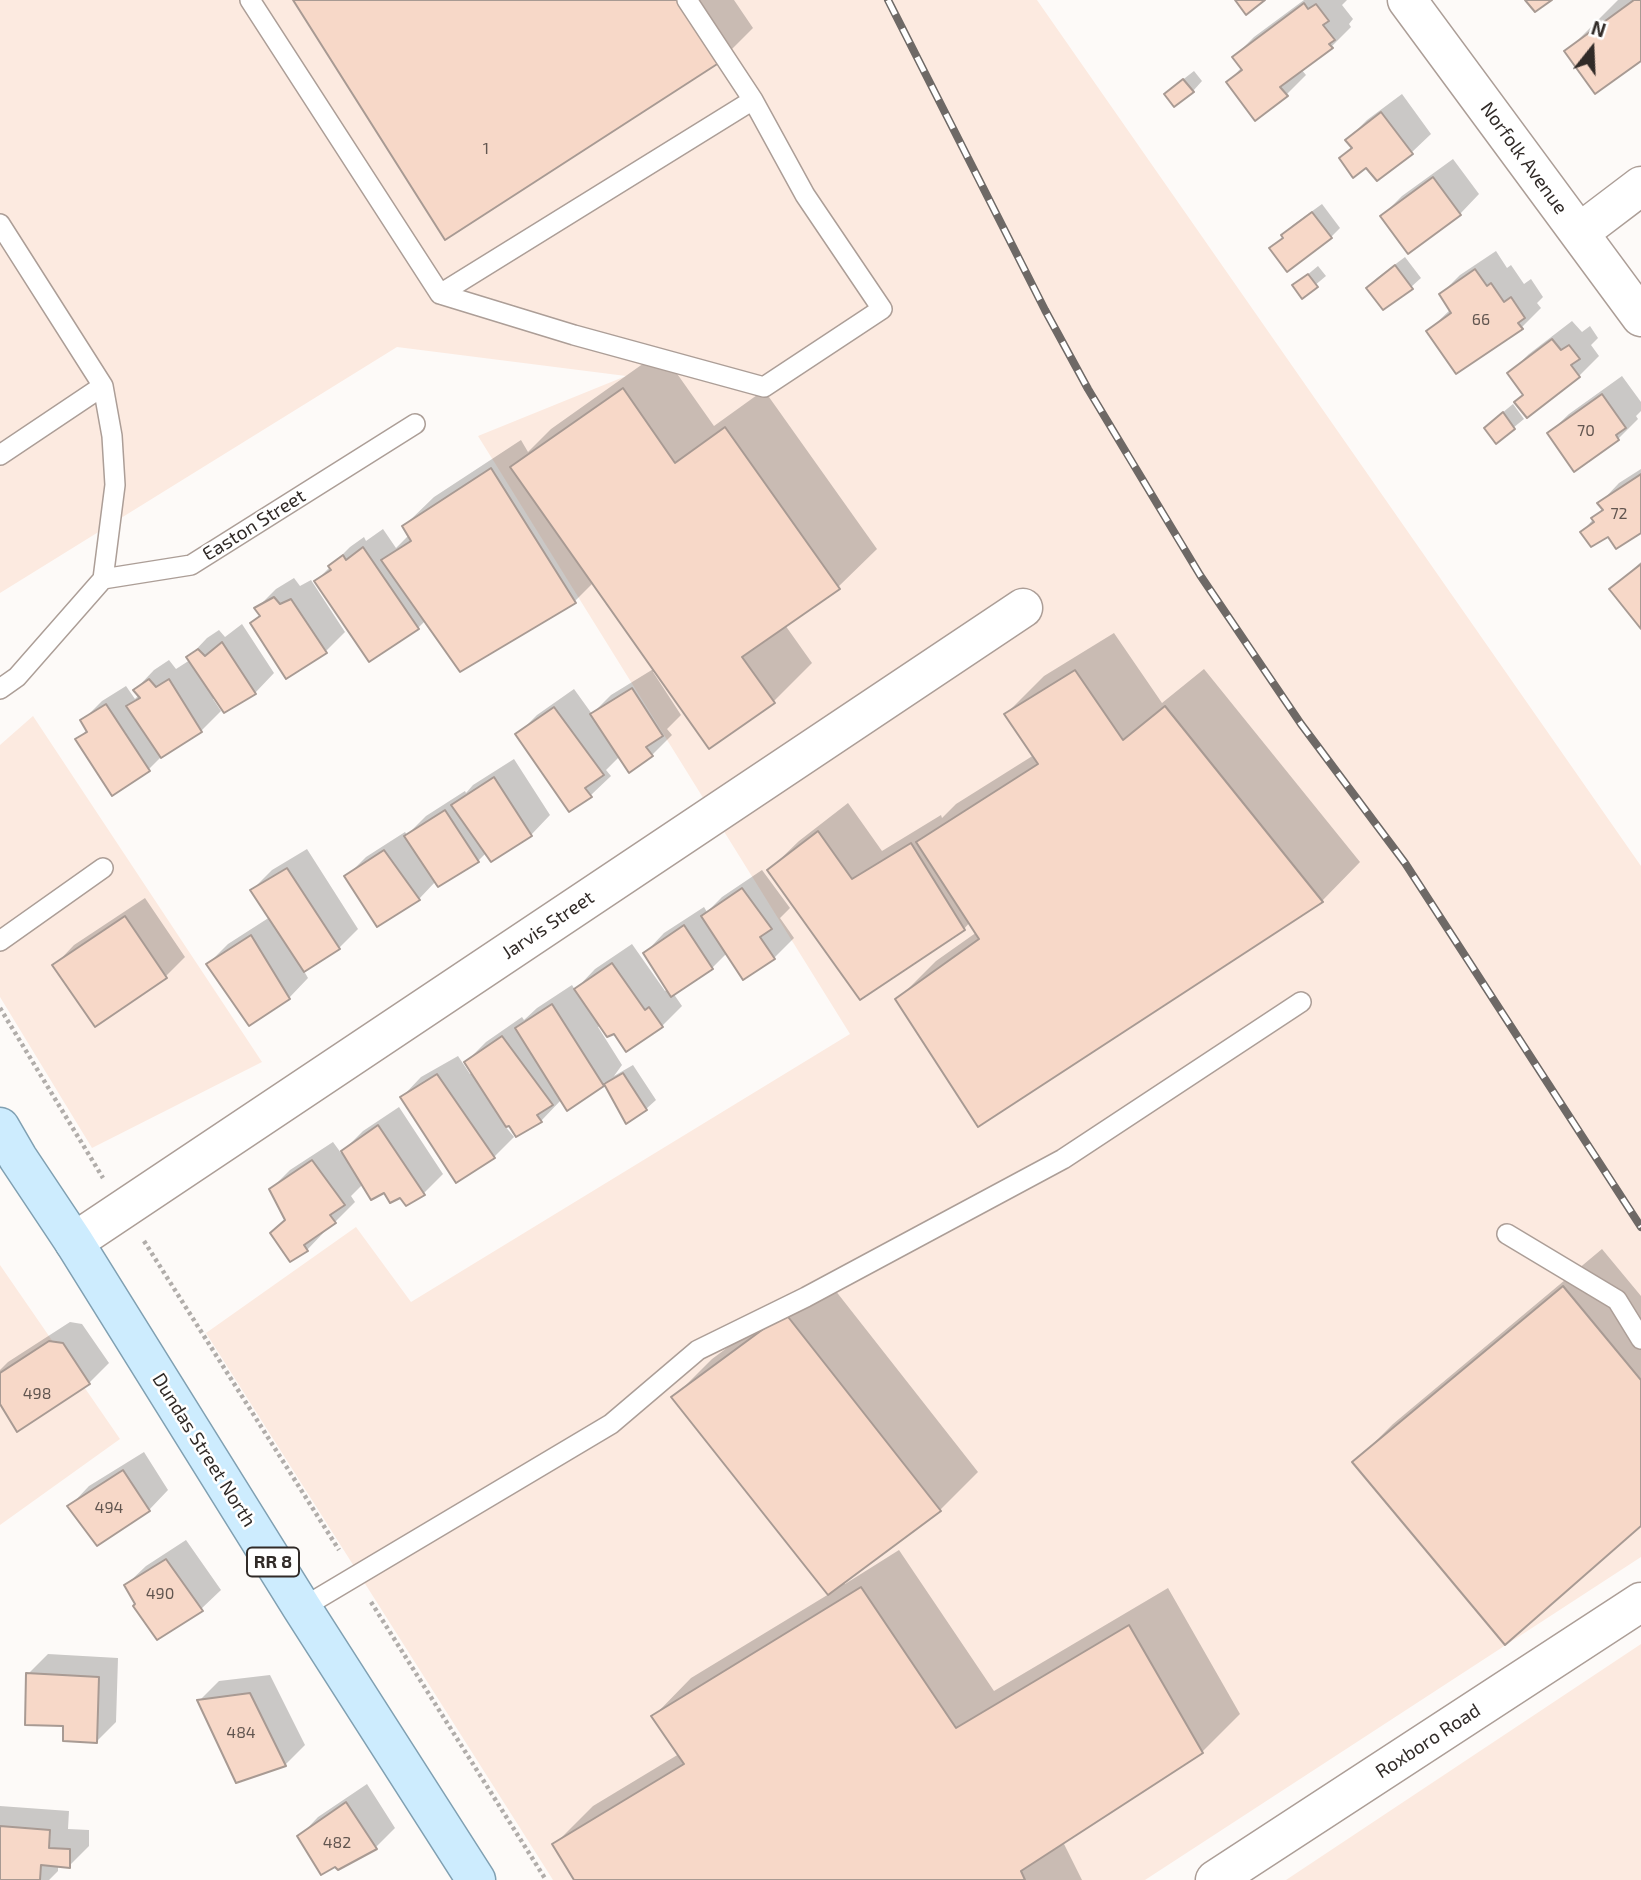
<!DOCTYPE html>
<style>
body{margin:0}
#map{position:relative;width:1641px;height:1880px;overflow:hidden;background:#fdfaf8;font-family:"Exo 2",sans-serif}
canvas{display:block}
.north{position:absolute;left:1557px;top:14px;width:70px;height:70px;-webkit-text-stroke:5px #fff;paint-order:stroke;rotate:18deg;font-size:19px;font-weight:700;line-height:28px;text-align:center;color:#312b28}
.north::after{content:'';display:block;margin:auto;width:24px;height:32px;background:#312b28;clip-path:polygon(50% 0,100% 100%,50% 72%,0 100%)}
</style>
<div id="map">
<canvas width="1641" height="1880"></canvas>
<div class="north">N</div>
</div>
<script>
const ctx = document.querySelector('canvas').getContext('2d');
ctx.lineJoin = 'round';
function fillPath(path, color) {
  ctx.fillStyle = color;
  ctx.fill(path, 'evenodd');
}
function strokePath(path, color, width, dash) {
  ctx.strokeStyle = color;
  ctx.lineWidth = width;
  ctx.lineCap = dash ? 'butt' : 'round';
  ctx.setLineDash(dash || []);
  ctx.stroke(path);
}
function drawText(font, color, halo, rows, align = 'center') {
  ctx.font = font + ' "Exo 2",sans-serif';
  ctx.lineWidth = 5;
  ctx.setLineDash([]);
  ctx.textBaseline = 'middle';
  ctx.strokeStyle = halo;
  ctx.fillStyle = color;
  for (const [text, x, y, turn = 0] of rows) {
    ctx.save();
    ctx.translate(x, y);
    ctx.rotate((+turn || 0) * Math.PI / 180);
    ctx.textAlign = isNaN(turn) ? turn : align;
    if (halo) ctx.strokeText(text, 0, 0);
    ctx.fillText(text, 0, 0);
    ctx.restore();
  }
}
fillPath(new Path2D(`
 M0,0H1037L1641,866V1557L1145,1880H553L206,1333L356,1227L411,1302L850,1034L478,436L626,376L397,347L0,593Z
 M33,716L262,1062L92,1148L0,997V745Z
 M0,1265L120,1439L0,1525Z
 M1641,1644V1880H1286Z`), '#fceae0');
fillPath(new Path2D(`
 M295,0H734L753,28L724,57Z
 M1304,0H1347L1342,5L1353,19L1349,24L1351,27L1332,46L1301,69L1306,75L1286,95L1228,82L1242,67L1234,57L1254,37Z
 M1618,0H1641V59L1567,51Z
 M1194,71L1202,81L1193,91L1176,85Z
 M1402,94L1431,134L1411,153L1367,165L1341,158L1353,147L1347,140L1367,120Z
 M1453,159L1479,194L1460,214L1382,216L1402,196Z
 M1322,204L1340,228L1331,237L1271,249L1284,237L1283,235L1293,225Z
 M1496,251L1507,268L1511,265L1524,284L1531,279L1543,297L1537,303L1541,308L1521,328L1428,331L1451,309L1441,294L1460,275Z
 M1405,257L1421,278L1411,287L1368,288L1377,278Z
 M1318,266L1326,276L1302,296L1295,285Z
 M1572,321L1582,332L1590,326L1598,338L1591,345L1599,356L1579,376L1527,416L1524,394L1509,373L1529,354Z
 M661,351L714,426L764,390L877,549L838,587L785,625L812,663L774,701L656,670L653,672L681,715L667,729L672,735L652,755L630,771L620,756L606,770L611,776L591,795L569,809L518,734L537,715L574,689L592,714L611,695L655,668L594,582L575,601L461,670L426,620L418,628L316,581L350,547L364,537L366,541L383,529L396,548L409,535L404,526L434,497L521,440L528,452L551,429Z
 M1622,376L1641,402V411L1636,416L1638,419L1618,439L1549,433L1569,414Z
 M1513,404L1524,419L1497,441L1496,418Z
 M1641,469V531L1608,534L1582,532L1603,508L1600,503L1619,483Z
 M1641,562V626L1611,589Z
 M294,578L300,586L311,580L345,632L326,651L252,623L261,614L257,608L276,589Z
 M242,624L274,673L255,693L215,697L213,699L221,711L201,731L166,752L149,769L113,794L77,739L87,730L82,721L102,701L126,686L135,699L139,695L135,690L154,670L169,660L176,669L190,660L188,658L207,638L219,630L225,637Z
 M1114,633L1162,703L1204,669L1360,862L1322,901L978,1124L898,999L936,961L977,932L970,922L964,929L861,998L769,870L799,841L848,803L882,851L941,815L942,818L956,804L1034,755L1006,714L1044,676Z
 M514,759L550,815L531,835L487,852L478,861L438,885L436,881L419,899L346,877L366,857L405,832L407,835L426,816L465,791L466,793L473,785Z
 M307,849L358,929L339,948L304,971L308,978L289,998L208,964L228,944L270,917L252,890L272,870Z
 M762,870L790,908L780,918L794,938L774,958L743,977L727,953L712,968L673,993L682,1006L662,1026L626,1049L615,1032L601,1025L598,1027L622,1065L614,1076L633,1065L656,1100L646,1109L627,1122L605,1082L603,1085L562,1099L541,1121L505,1126L514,1137L494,1157L402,1097L421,1077L458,1056L470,1074L473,1073L466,1062L486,1042L522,1017L524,1020L537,1008L572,985L575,990L595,969L632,944L665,991L668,989L645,953L664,933L704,907L707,912L722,897Z
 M145,898L185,957L166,976L55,965L74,945Z
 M399,1107L443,1174L423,1194L400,1195L363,1184L351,1196L355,1202L335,1222L325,1228L326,1230L307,1250L291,1260L287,1219L271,1189L290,1170L333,1142L341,1153L363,1131Z
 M1602,1249L1641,1296V1524L1355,1462L1393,1424Z
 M824,1276L978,1472L940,1510L843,1582L845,1584L899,1550L994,1691L1168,1588L1240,1714L1202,1752L1063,1842L1082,1880H576L555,1844L593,1806L679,1754L653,1717L691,1678L829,1594L674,1397L712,1359Z
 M70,1322L82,1324L109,1363L89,1383L0,1401V1370L8,1362Z
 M144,1452L168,1490L149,1510L70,1506L89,1486Z
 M186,1540L221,1590L201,1609L138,1604L126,1585L146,1566Z
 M48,1654L118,1658L116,1722L97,1741L28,1674Z
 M270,1675L305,1745L285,1765L199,1701L219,1681Z
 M367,1784L395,1828L376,1847L299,1837L318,1817Z
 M0,1806L69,1811L68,1829L89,1830V1846L69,1866L58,1865V1871L49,1880H0Z`), '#0003');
const building = new Path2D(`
 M293,0H685L725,59L445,240Z
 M1235,0H1265L1246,15Z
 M1525,0H1552L1535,12Z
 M1634,0H1641V61L1595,94L1564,51Z
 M1304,3L1308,9L1316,4L1329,21L1323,25L1335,40L1329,44L1333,48L1280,87L1288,96L1255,121L1226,82L1242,70L1232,57Z
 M1183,79L1194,92L1174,107L1164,94Z
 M1381,112L1413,154L1377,181L1366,168L1353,178L1339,158L1352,148L1345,140Z
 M1433,177L1461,215L1408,254L1380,216Z
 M1312,212L1332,238L1287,272L1269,248L1283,238L1281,235Z
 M1395,265L1413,289L1383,310L1366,288Z
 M1475,269L1487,286L1491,283L1504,302L1511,297L1525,318L1518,323L1523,329L1456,374L1426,331L1451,313L1439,294Z
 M1308,274L1318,287L1302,299L1292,285Z
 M1552,339L1561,350L1569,345L1580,359L1571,365L1580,377L1527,418L1514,402L1523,395L1507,373Z
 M623,388L675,463L725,427L840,589L742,657L775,703L709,749L510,467Z
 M1602,394L1626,428L1616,435L1619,440L1574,472L1547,433Z
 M1503,412L1515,429L1496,444L1484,428Z
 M491,468L576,603L460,672L381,560L411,541L402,526Z
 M1641,474V533L1616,549L1608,537L1591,547L1580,532L1594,522L1591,518L1603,510L1597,503Z
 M363,547L419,629L369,662L314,581L331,570L328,566L343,555L346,560Z
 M1641,564V629L1609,589Z
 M274,597L280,604L291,599L327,653L286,679L250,623L260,616L254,608Z
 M222,642L256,694L224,713L186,657L198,649L205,656Z
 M1075,670L1123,740L1165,706L1323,902L978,1127L895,999L979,939L916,842L1038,764L1004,714Z
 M149,679L156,687L169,679L202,732L161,758L126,706L140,698L133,690Z
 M632,688L663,736L646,747L653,756L629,773L590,714Z
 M106,704L150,771L112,796L75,739L87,732L80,720Z
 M554,707L604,775L585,788L592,797L569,812L515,734Z
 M494,777L532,836L491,862L451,805Z
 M445,810L479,862L438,887L404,836Z
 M818,831L852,879L911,843L965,930L860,1000L767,870Z
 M384,850L420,900L377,927L344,876Z
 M287,868L340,949L304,972L250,890Z
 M742,888L772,929L760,937L775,959L743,980L701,916Z
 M125,916L167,978L95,1027L52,965Z
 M684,925L713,969L671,997L643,953Z
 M251,935L290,999L249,1026L206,964Z
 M612,963L645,1010L649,1007L663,1027L626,1052L614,1034L607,1037L574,989Z
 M552,1004L604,1086L567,1111L515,1028Z
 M502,1036L553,1105L537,1115L542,1122L516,1137L509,1126L506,1127L464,1062Z
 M623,1073L647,1110L626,1124L604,1084Z
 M437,1074L495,1158L456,1183L400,1097Z
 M378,1125L425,1195L406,1206L400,1198L390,1203L384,1193L371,1200L341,1151Z
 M312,1160L345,1205L330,1215L336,1223L304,1245L308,1251L290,1262L270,1233L285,1220L269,1189Z
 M1563,1286L1641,1380V1526L1505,1645L1352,1462Z
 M785,1313L941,1511L828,1595L671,1397Z
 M49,1341L63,1343L90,1384L17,1432L0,1404V1373Z
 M123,1470L150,1511L97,1546L67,1506Z
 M166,1559L203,1611L157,1640L133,1606L135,1604L124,1585Z
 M861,1587L956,1728L1129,1625L1203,1753L1021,1871L1025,1880H574L552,1844L684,1764L651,1716Z
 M26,1673L99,1677L97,1743L63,1741V1726L25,1725Z
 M250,1693L286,1766L236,1783L197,1700Z
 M346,1802L377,1849L338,1870L335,1867L321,1875L297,1836Z
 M0,1826L50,1830L49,1848L70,1849V1868L41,1865L40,1880H0Z`);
fillPath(building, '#f7d8c8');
strokePath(building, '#a89a93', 2);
const lane = new Path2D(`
 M250,0L440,294
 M687,0L753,100L440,294L574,335L764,387L882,309L805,195L753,100
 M0,224L103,386L112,436L115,485L103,579
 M0,455L103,386
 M0,689L17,677L103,579L191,565L415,424
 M0,941L103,868
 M1507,1234L1617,1300L1641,1339
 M302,1608L611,1424L698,1350L806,1297L1063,1159L1301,1002`);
const street = new Path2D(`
 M1407,0L1641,317
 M1579,233L1641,186
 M74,1242L1023,608
 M1215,1880L1641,1602`);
const primary = new Path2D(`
 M0,1127L18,1158L74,1242L302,1608L476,1880`);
strokePath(lane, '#ac9e97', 22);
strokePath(street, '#ac9e97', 41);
strokePath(primary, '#80a0b2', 41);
strokePath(new Path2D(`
 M0,1008L103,1178
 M144,1241L339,1550
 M371,1602L546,1880`), '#b1adaa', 4.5, [3.5, 3.5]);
strokePath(lane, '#fff', 19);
strokePath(street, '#fff', 38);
strokePath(primary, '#cdecfe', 38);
const rail = new Path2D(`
 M888,0L1045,310L1088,389L1200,575L1301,724L1405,863L1641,1227`);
strokePath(rail, '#6e6966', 8);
strokePath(rail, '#fff', 5, [16]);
drawText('16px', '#625650', null, [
 ["1",486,149],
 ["66",1481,320],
 ["70",1586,431],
 ["72",1619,514],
 ["498",37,1394],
 ["494",109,1508],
 ["490",160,1594],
 ["484",241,1733],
 ["482",337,1843]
]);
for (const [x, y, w] of [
 [273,1562,52]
]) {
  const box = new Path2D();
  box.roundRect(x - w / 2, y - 14.5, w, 29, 5);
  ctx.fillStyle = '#fff';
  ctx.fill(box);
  strokePath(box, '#312b28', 2);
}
drawText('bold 18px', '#312b28', null, [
 ["RR 8",273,1562]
]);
drawText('19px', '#312b28', '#fff', [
 ["Norfolk Avenue",1524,158,54],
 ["Easton Street",254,525,-32],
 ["Jarvis Street",548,925,-34],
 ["Dundas Street North",204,1450,58],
 ["Roxboro Road",1428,1741,-33]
]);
</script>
